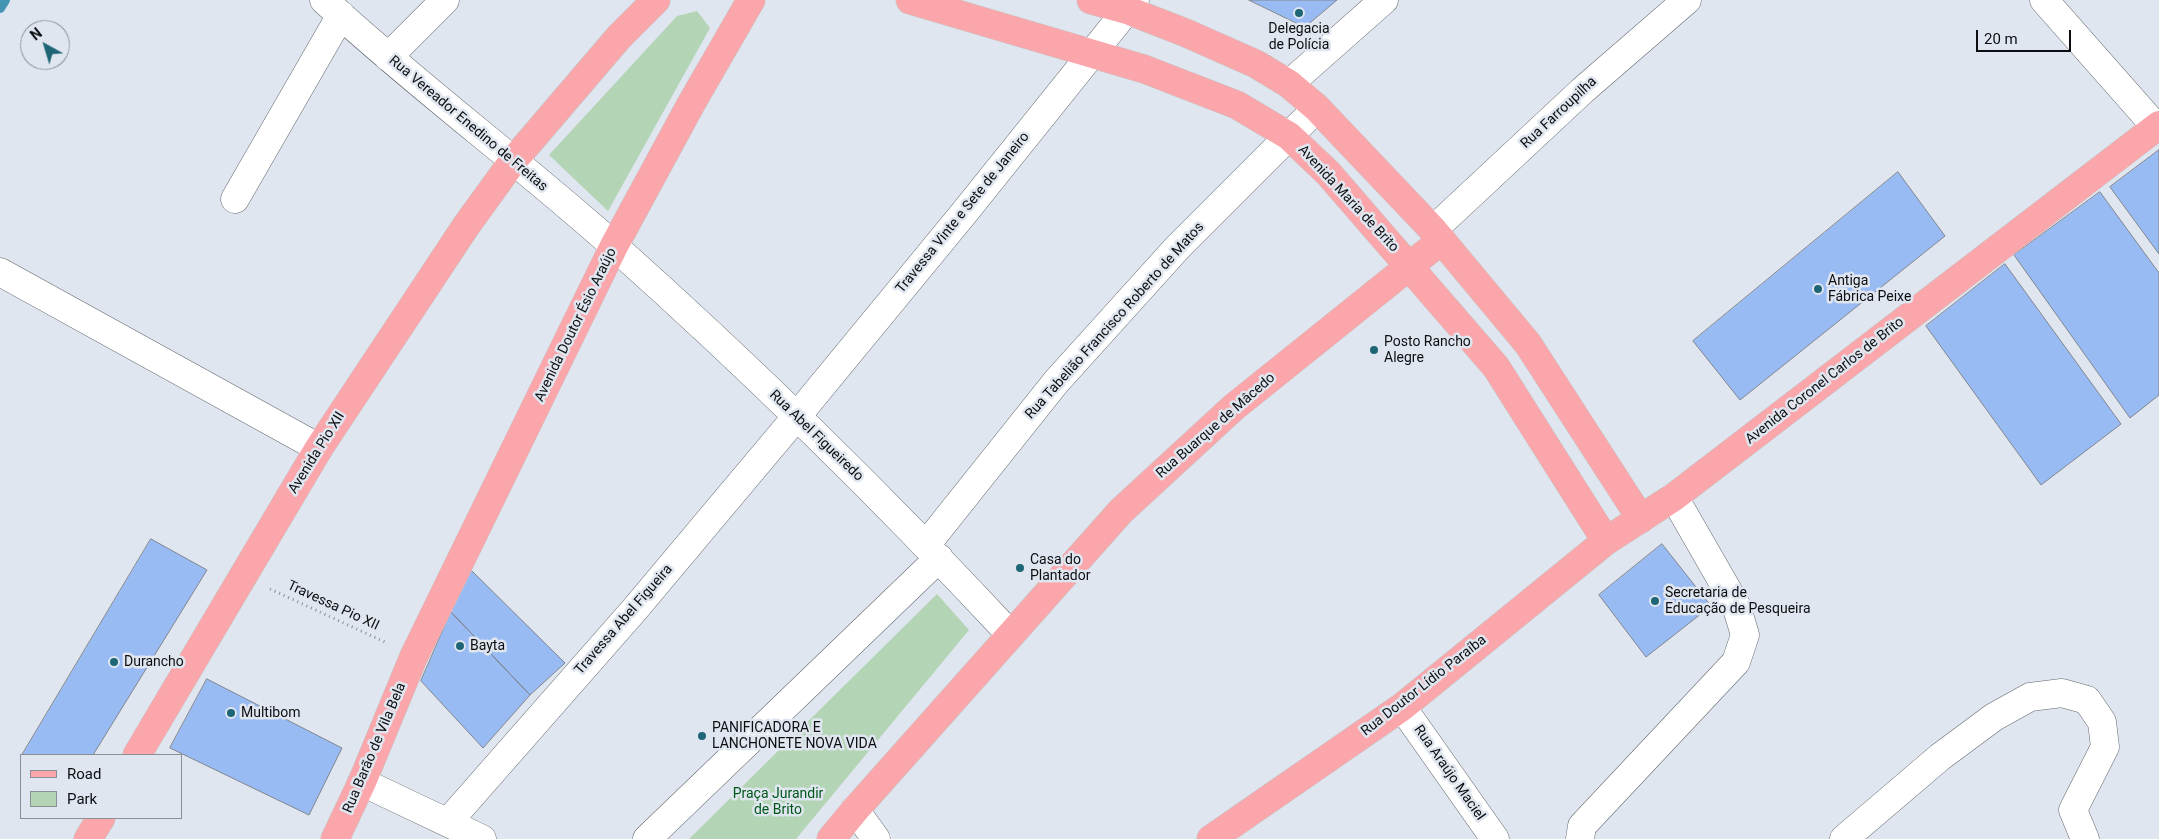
<!DOCTYPE html>
<meta charset="utf-8">
<style>
body{margin:0}
#map{position:relative;width:2159px;height:839px;overflow:hidden;background:#e0e6ef;font-family:Roboto,sans-serif}
canvas{display:block}
.legend{position:absolute;left:20px;top:754px;width:162px;height:65px;box-sizing:border-box;background:#e0e6ef;border:1px solid #8b9096;margin:0;padding:6px 9px;list-style:none;font-size:15px;color:#0c0e11}
.legend li{display:flex;align-items:center;gap:10px;height:25px}
.legend b{width:25px;border:1px solid #8b9096}
.north{position:absolute;left:20px;top:20px;width:50px;height:50px;box-sizing:border-box;background:#e0e6ef;border:1px solid #8b9096;border-radius:50%;rotate:321deg;font-size:14px;font-weight:700;line-height:20px;text-align:center;color:#0c0e11}
.north::after{content:'';display:block;margin:auto;width:18px;height:22px;background:#1e6675;clip-path:polygon(50% 0,100% 100%,50% 72%,0 100%)}
.scale{position:absolute;left:1976px;top:30px;width:95px;height:22px;box-sizing:border-box;border:2px solid #0c0e11;border-top:0;padding-left:6px;font-size:15px;line-height:18px;white-space:nowrap;color:#0c0e11;-webkit-text-stroke:4px #e0e6ef;paint-order:stroke}
</style>
<div id="map">
<canvas width="2159" height="839"></canvas>
<ul class="legend">
<li><b style="height:6px;background:#fba6aa"></b>Road</li>
<li><b style="height:14px;background:#b3d4b5"></b>Park</li>
</ul>
<div class="north">N</div>
<div class="scale">20 m</div>
</div>
<script>
const ctx = document.querySelector('canvas').getContext('2d');
ctx.lineJoin = 'round';
function fillPath(path, color) {
  ctx.fillStyle = color;
  ctx.fill(path, 'evenodd');
}
function strokePath(path, color, width, dash) {
  ctx.strokeStyle = color;
  ctx.lineWidth = width;
  ctx.lineCap = dash ? 'butt' : 'round';
  ctx.setLineDash(dash || []);
  ctx.stroke(path);
}
function drawText(font, color, halo, rows, align = 'center') {
  ctx.font = font + ' Roboto,sans-serif';
  ctx.lineWidth = 5;
  ctx.setLineDash([]);
  ctx.textBaseline = 'middle';
  ctx.strokeStyle = halo;
  ctx.fillStyle = color;
  for (const [text, x, y, turn = 0] of rows) {
    ctx.save();
    ctx.translate(x, y);
    ctx.rotate((+turn || 0) * Math.PI / 180);
    ctx.textAlign = isNaN(turn) ? turn : align;
    if (halo) ctx.strokeText(text, 0, 0);
    ctx.fillText(text, 0, 0);
    ctx.restore();
  }
}
fillPath(new Path2D(`
 M697,11L710,28L608,211L549,155L677,16Z
 M937,594L969,630L796,839H689Z`), '#b3d4b5');
strokePath(new Path2D(`
 M0,8L5,0`), '#4395b2', 10);
const building = new Path2D(`
 M1249,0H1337L1305,27Z
 M2159,150V254L2110,187Z
 M1898,172L1945,236L1740,400L1693,341Z
 M2100,192L2159,273V395L2130,418L2014,255Z
 M2005,264L2121,424L2041,485L1926,326Z
 M151,539L207,570L93,755H22Z
 M1662,544L1711,606L1646,657L1599,595Z
 M470,569L565,663L530,695L451,612Z
 M451,612L530,695L483,748L421,681Z
 M207,679L342,748L309,815L170,748Z`);
fillPath(building, '#99bbf4');
strokePath(building, '#80858e', 1);
const minor = new Path2D(`
 M324,0C417,86 520,162 614,246C752,369 884,499 1010,634
 M2044,0L2156,127
 M388,57L445,0
 M1289,84L1384,0
 M235,199L341,15
 M1433,230L1583,90L1687,0
 M0,272L319,448
 M926,545L1056,382L1177,248L1317,108
 M1402,707L1495,839
 M362,782L482,839
 M855,810L876,839
 M448,822L635,609L797,416L964,213L1135,0
 M647,839L939,558
 M1580,839L1582,826L1736,662L1745,635L1736,605L1674,497
 M1844,839L1940,757L1994,717L2030,697L2062,693L2087,700L2102,722L2105,747L2073,810L2085,839`);
const major = new Path2D(`
 M910,0L1144,69L1237,105L1289,136L1328,173L1496,367L1606,541
 M1091,0L1127,10L1186,33L1256,64L1289,84L1317,108L1433,230L1528,344L1641,519
 M137,755L319,448L466,226L513,161L619,37L656,0
 M88,839L101,818
 M335,839L362,782L414,656L614,246L691,104L751,0
 M831,839L855,810L1121,511L1234,407L1442,240
 M1211,839L1402,707L1606,541L1674,497L2159,125`);
strokePath(minor, '#62676e', 29);
strokePath(major, '#c5c5c6', 29);
strokePath(new Path2D(`
 M270,589L387,643`), '#8a8f95', 3, [1, 4]);
strokePath(minor, '#fff', 28);
strokePath(major, '#fba6aa', 28);
for (const [x, y, r, color] of [
 [1299,13,5,"#1e6675"],
 [1818,289,5,"#1e6675"],
 [1374,350,5,"#1e6675"],
 [1020,568,5,"#1e6675"],
 [1655,601,5,"#1e6675"],
 [460,646,5,"#1e6675"],
 [114,662,5,"#1e6675"],
 [231,713,5,"#1e6675"],
 [702,736,5,"#1e6675"]
]) {
  const dot = new Path2D();
  dot.arc(x, y, r, 0, 2 * Math.PI);
  ctx.fillStyle = color;
  ctx.fill(dot);
  strokePath(dot, '#e0e6ef', 2);
}
drawText('14px', '#0c0e11', '#e0e6ef', [
 ["Delegacia",1299,29,"center"],
 ["de Polícia",1299,45,"center"],
 ["Antiga",1828,281],
 ["Fábrica Peixe",1828,297],
 ["Posto Rancho",1384,342],
 ["Alegre",1384,358],
 ["Casa do",1030,560],
 ["Plantador",1030,576],
 ["Secretaria de",1665,593],
 ["Educação de Pesqueira",1665,609],
 ["Bayta",470,646],
 ["Durancho",124,662],
 ["Multibom",241,713],
 ["PANIFICADORA E",712,728],
 ["LANCHONETE NOVA VIDA",712,744]
], 'left');
drawText('14px', '#0c0e11', '#e0e6ef', [
 ["Rua Farroupilha",1559,113,-43],
 ["Rua Vereador Enedino de Freitas",468,124,40],
 ["Avenida Maria de Brito",1348,199,47],
 ["Travessa Vinte e Sete de Janeiro",963,213,-51],
 ["Rua Tabelião Francisco Roberto de Matos",1115,321,-48],
 ["Avenida Doutor Ésio Araújo",576,325,-64],
 ["Avenida Coronel Carlos de Brito",1825,381,-38],
 ["Rua Buarque de Mâcedo",1216,426,-41],
 ["Rua Abel Figueiredo",816,436,44],
 ["Avenida Pio XII",317,453,-58],
 ["Travessa Pio XII",333,606,25],
 ["Travessa Abel Figueira",624,620,-49],
 ["Rua Doutor Lídio Paraíba",1424,686,-38],
 ["Rua Barão de Vila Bela",375,748,-67],
 ["Rua Araújo Maciel",1449,773,55]
]);
drawText('14px', '#00571a', '#e0e6ef', [
 ["Praça Jurandir",778,794],
 ["de Brito",778,810]
]);
</script>
